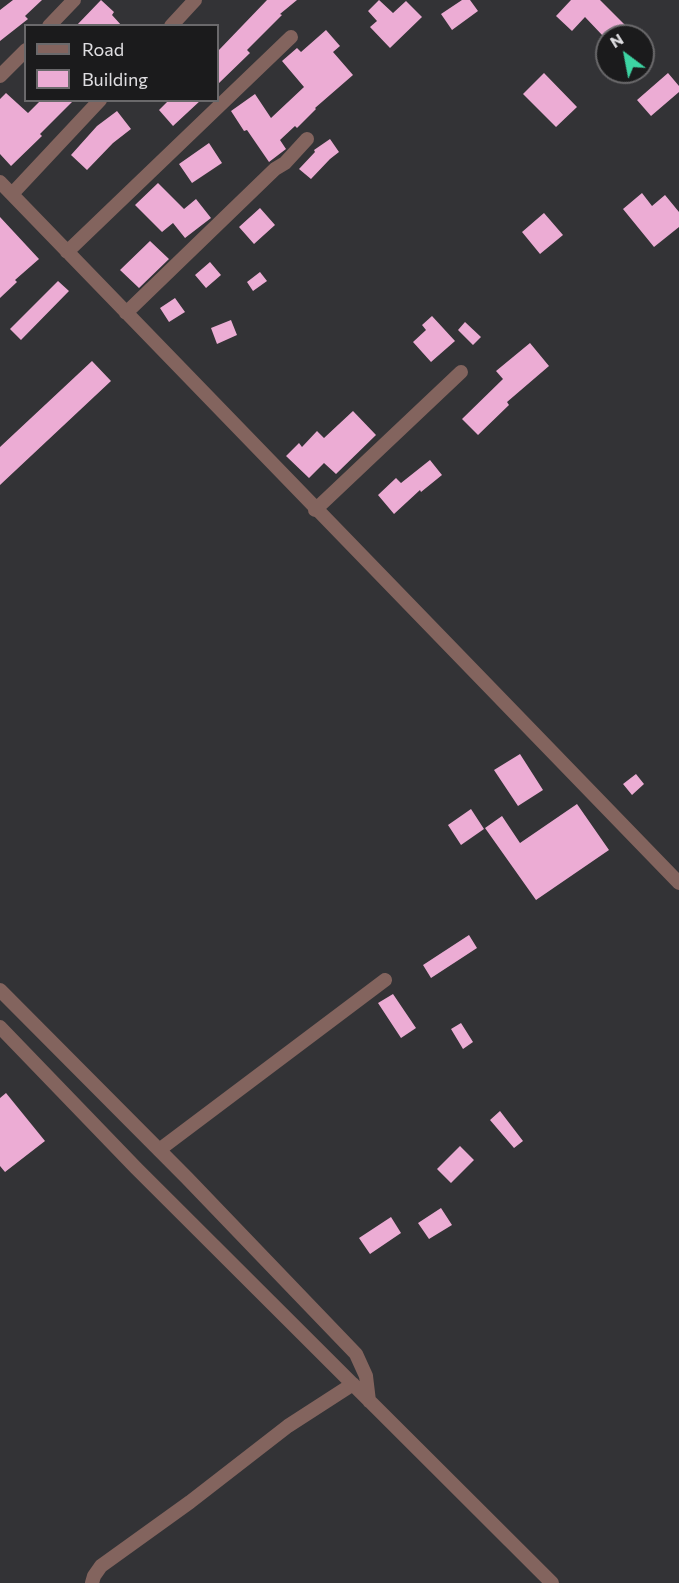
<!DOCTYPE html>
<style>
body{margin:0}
#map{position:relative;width:679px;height:1583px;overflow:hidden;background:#333336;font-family:Commissioner,sans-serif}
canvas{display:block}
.legend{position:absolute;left:24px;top:24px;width:195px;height:78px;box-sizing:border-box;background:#1b1b1c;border:2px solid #6a696b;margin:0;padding:8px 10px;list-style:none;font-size:18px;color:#e0dfe2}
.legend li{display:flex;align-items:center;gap:12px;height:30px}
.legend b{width:30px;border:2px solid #6a696b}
.north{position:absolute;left:595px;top:24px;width:60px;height:60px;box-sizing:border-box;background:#1b1b1c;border:2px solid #6a696b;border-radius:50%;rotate:328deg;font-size:16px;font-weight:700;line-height:24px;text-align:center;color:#e0dfe2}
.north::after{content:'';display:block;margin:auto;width:21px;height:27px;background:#3dd4a3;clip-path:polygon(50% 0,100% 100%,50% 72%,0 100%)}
</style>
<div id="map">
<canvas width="679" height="1583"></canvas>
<ul class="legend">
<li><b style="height:8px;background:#83645e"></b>Road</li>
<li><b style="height:16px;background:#ecacd4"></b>Building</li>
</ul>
<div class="north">N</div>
</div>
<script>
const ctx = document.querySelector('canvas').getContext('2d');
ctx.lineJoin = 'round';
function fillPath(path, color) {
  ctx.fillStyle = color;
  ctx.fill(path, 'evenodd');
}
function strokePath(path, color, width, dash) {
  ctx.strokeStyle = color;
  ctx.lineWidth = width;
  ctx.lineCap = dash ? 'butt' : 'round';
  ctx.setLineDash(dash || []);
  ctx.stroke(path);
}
fillPath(new Path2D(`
 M13,0H42L25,16L28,19L0,41V10Z
 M101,0L114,12L112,15L122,26H76Z
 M267,0H297L280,14L282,15L247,50L250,53L218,84V51Z
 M379,0L393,13L406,1L422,17L390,48L370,27L377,21L368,11Z
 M462,0H470L478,11L452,30L441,14Z
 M571,0H600L630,30L624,36H603L585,17L572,31L556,16Z
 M326,30L340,46L333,52L353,75L315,108L316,109L297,128L295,126L280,140L286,149L269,162L247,130L244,131L231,111L255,94L271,118L304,87L282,61L297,48L301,52Z
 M544,73L577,107L556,127L523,94Z
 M668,73L679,86V92L651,116L637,100Z
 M6,93L28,113L41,100H74L40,134L42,136L11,166L0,154V99Z
 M169,100H201L173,126L159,110Z
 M117,111L131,129L113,143L87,170L71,155L97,126Z
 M330,139L339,152L330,159L311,179L299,169L315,152L314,150Z
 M209,143L222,163L192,183L179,164Z
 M158,183L184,209L196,199L211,218L185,238L173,223L162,232L135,205Z
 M642,193L652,206L665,195L679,212V227L654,247L623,209Z
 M260,208L275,225L254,244L239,227Z
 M544,213L563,235L540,254L522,232Z
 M0,217L39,259L15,280L17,282L0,298Z
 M150,241L169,259L139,288L120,270Z
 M210,262L221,275L206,288L195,275Z
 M260,272L267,281L253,291L247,282Z
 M58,281L69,291L21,340L10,329Z
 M175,298L185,312L169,322L160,308Z
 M432,316L455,341L431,362L413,342L426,330L422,325Z
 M231,320L237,335L217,344L211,328Z
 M465,322L481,337L473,345L458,330Z
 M530,343L549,366L507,402L509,405L478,435L462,419L503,379L496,371Z
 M92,361L111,381L0,485V447Z
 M353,411L376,435L336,474L324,463L309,478L286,456L299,443L302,447L317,431L324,438Z
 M430,460L442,475L421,492L420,490L394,514L378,495L396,478L401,483Z
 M520,754L543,790L518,806L494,770Z
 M636,774L644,784L632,795L623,784Z
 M577,804L609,850L536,900L485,828L502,816L520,843Z
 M471,809L484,829L461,845L448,825Z
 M469,935L477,948L431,978L423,965Z
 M393,994L416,1028L401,1038L378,1003Z
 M461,1023L473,1042L463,1049L451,1029Z
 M6,1093L45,1141L5,1172L0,1166V1098Z
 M500,1111L523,1141L514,1148L490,1120Z
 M460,1146L474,1160L451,1183L437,1169Z
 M441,1208L452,1225L429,1239L418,1223Z
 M391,1217L401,1233L370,1254L359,1238Z`), '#ecacd4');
strokePath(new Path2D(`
 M49,26L74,0
 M171,26L195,0
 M0,76L26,50
 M0,182L679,883
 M12,194L100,100
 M67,252L291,37
 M126,313L275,169L285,163L307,139
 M315,510L461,372
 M0,990L187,1178L356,1354L366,1376L369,1401
 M0,1027L136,1168L552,1583
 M159,1150L385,980
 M92,1583L94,1576L101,1566L190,1502L288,1426L353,1384`), '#83645e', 14);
</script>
